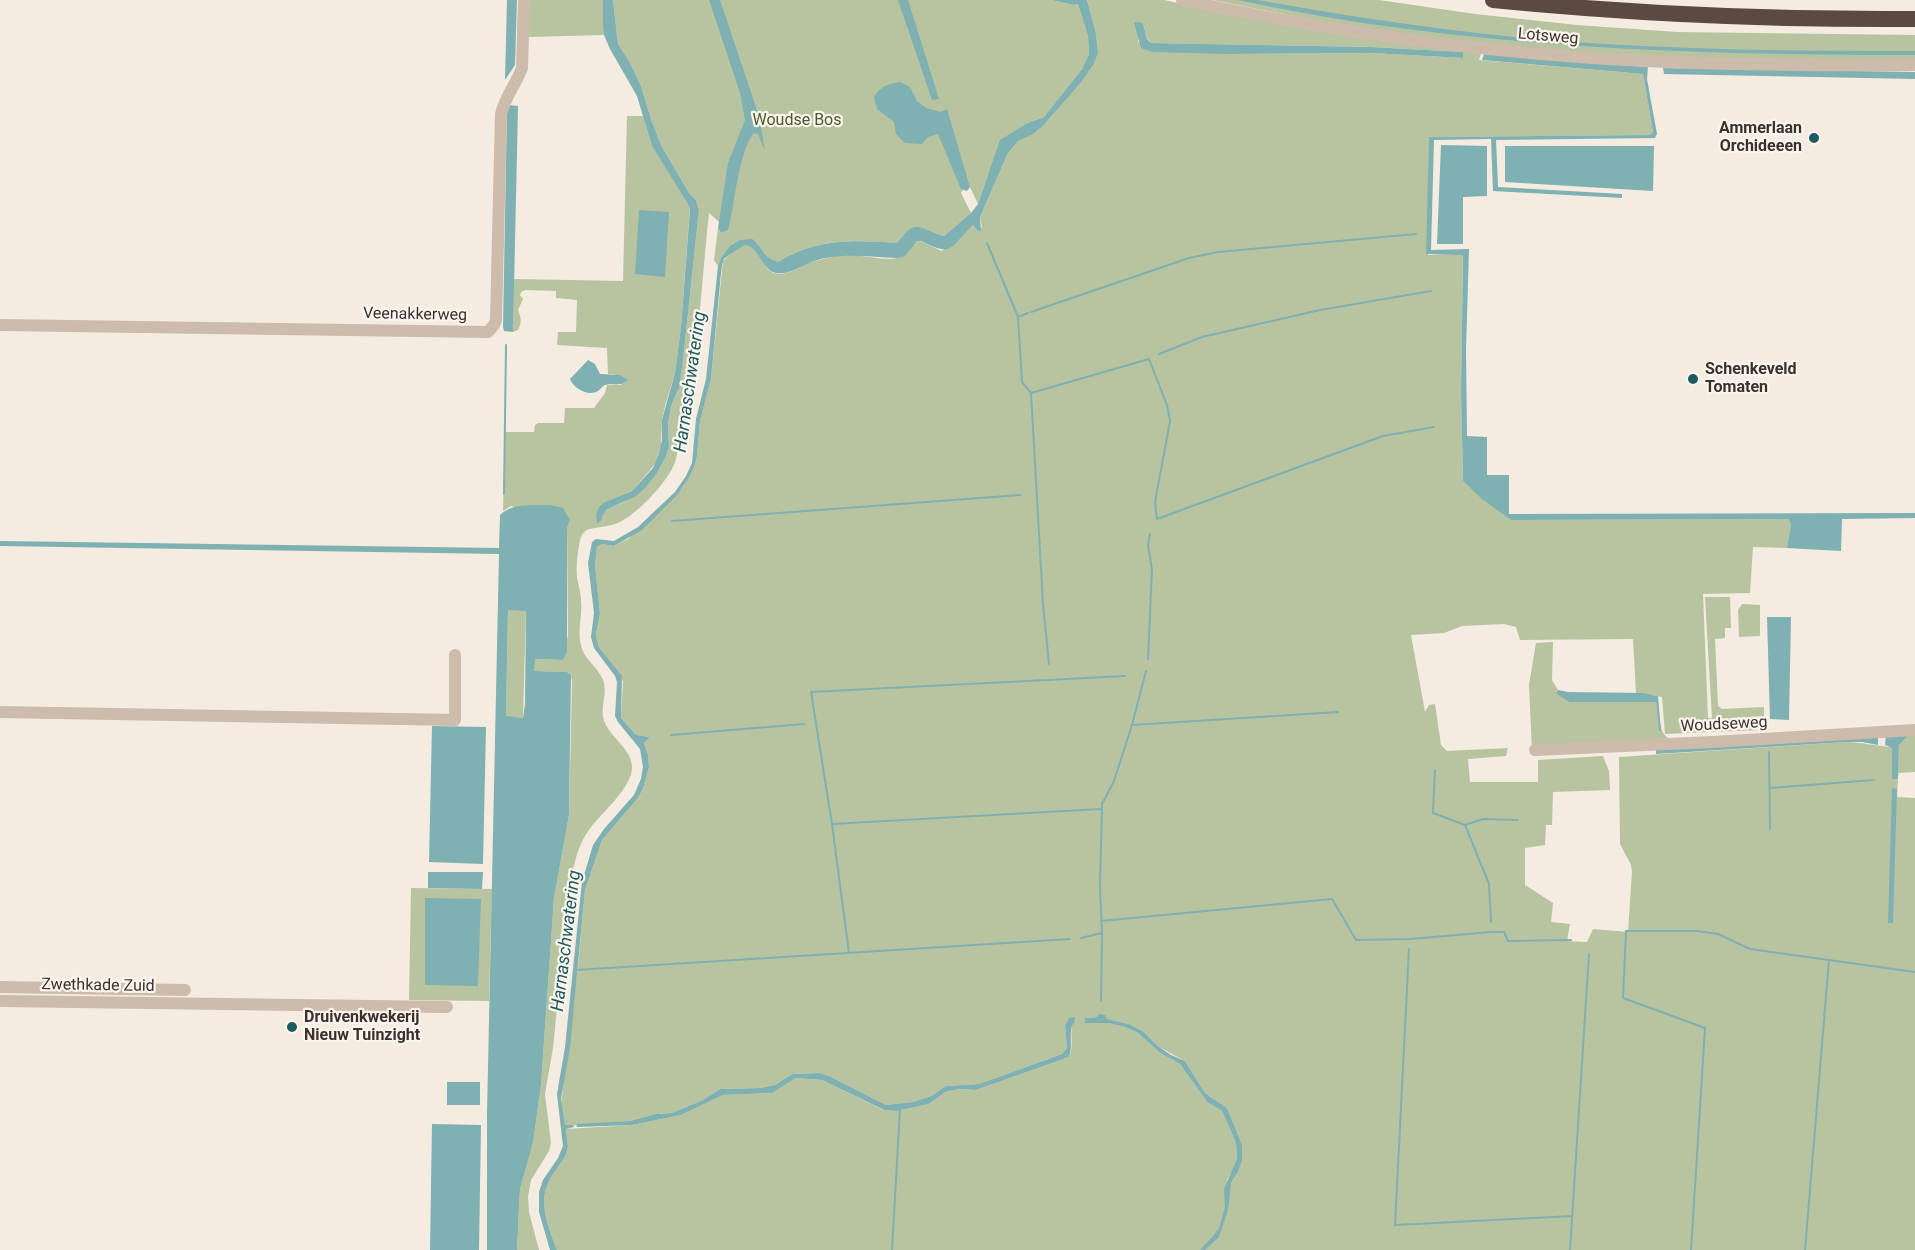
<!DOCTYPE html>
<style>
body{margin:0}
canvas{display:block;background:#f4ebe1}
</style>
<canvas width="1915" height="1250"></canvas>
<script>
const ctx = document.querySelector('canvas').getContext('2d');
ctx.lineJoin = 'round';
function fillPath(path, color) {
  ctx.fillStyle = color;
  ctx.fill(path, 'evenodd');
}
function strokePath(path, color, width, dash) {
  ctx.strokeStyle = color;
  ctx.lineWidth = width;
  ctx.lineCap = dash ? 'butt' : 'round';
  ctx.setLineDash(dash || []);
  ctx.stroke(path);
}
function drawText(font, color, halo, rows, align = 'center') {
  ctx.font = font + ' Roboto,sans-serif';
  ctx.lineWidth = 4.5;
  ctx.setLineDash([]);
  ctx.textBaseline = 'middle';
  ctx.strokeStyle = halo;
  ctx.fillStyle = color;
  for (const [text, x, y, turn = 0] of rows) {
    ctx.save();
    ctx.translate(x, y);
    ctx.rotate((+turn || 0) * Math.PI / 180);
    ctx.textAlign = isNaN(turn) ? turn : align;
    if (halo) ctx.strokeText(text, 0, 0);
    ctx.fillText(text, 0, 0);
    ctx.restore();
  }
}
fillPath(new Path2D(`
 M529,0H603L604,35L528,37Z
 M613,0H1051L1074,5L1078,4L1088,36L1089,54L1082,69L1044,117L1036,120L988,175L978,204L967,181L961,193L971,213L944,236L939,235H903L897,243C855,240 815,238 778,262L766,258L757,243C752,242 746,240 742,241C731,242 721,257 718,266L714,260L718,228L721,233L728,230L709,213C703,268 700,326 691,380C689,394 683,406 680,420C677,436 681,453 672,469C663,486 636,515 618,523C609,527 594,527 587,530C581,533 580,540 579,546C577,556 576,567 577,577C578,585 581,592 581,600C583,617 576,632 582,649C586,661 601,670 604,683C607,696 599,711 605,723C612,739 633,750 632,769C629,793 597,815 585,836C576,851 573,870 569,888L553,1048L545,1094L551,1143L549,1151L531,1180L528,1197L529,1212L539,1250H517L520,1189L533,1143L541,1085L554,898L569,815L572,682L571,675L567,672L534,671V659L563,660L568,635L567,527L511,506L503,511L505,432H534L535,425L538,423H564L565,408H594L605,393L607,385H622L614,374H608L607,348L557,345L558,332H576L577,300L556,298V291L525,290L521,292L520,295L523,299L518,310C521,318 522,322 518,330L513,332L514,279L623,281L627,116H643L652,146L690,206L681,327L675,373L665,406L662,420L661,447L656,463L632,491L605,502L597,522L606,510L624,502L657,473L665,458L669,448L668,424L671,406L677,393L683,360L699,210L696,200L689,193L661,145L651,119L641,86L629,61L618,44Z
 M1087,0H1164L1218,12L1481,53L1479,60L1643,74L1653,132V134L1650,135L1429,137L1428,255L1463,254L1461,393L1463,481L1511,520L1790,519L1791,524L1787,548L1753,547L1750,593L1703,594L1708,718H1712L1705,597H1730L1731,628H1725V638L1715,639L1718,706L1722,709L1764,707V716L1717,719L1762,720L1761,730L1665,734L1662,697L1636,693L1633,639L1520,640L1516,627L1504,624L1462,626L1444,633L1411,635L1425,712L1429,705L1435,704L1441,745L1447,751L1508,748L1506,756L1468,759L1470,782H1538V760L1603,756L1609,771L1610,790L1553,792L1552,825H1546L1545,845L1525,848V885L1553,903L1551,922L1570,924L1567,941L1587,942L1593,929L1628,932L1632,872L1631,865L1620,844L1619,757L1845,742C1861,742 1875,746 1892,747V779H1898L1897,797L1915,798V1250H557C550,1232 539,1205 547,1186C551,1174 561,1165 566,1154L568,1147L566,1129L632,1125L681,1115L723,1095L772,1093L796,1078L822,1080L883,1110L897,1111L929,1104L945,1092L959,1089L976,1090L1069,1057C1074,1046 1070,1036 1072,1025L1065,1026L1067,1048L1062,1054L979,1084L946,1086L931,1096L913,1102L886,1105L829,1076L819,1073L792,1074L775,1085L760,1088L720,1089L703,1100L672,1113L655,1114L630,1121L565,1126L561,1105L578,967L585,890L602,840L637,799L643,789L649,767L648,755L644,743L650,737L636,735L621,718L623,681L600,649L597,641L596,634L600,614L595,565L597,547L602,544L614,546L628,539L683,487L695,465L697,456L700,421L711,379L723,261C727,257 740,245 746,245C760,246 761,269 774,273C787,277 798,267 809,263C822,259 836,255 850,255C864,255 887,262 900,257C908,253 910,247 917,241H920L942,251L973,225L977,229L982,227L980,217L1008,153L1018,141L1032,135L1043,126L1057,110L1098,53L1096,33ZM1143,23L1147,38L1151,43L1371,47L1463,52V58L1371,53L1228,54L1138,42ZM1097,1017L1129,1024L1144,1032L1159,1047L1185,1061L1205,1093L1227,1108L1242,1146V1161L1238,1172L1231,1183L1227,1180L1233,1171L1237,1159L1236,1143L1222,1111L1207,1102L1180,1064L1160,1053L1138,1033L1125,1027L1108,1023H1085V1018Z
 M1213,0H1379L1475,14L1577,25L1677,32L1915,35V61C1801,59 1687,60 1574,53C1452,44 1332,25 1213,0Z
 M1742,604L1760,605V636L1739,637L1738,610Z
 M508,610H526L523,718L506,717Z
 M1553,642L1552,680L1558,690L1556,692L1569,702H1658C1660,715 1657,729 1668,738L1532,750L1529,685L1536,643Z
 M1908,736H1915V772L1898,773L1899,745Z
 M411,888L492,889L489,1001L409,1000Z`), '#b8c4a0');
fillPath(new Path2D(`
 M507,0H517L515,65L505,80Z
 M603,0H613L618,44L629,61L641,86L651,119L661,145L689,193L696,200L699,210L683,360L679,388L671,406L668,424L669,448L665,458L657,473L645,488L636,496L606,510L602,517V520L597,523L596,514L599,507L605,502L632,491L653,468L659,454L662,440V420L675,373L681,327L690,209L688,204L652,146L637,96L610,49L604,35L603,25Z
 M709,0H720L759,116L765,151L758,134L754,133C738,152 735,205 728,230L721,233L718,228L728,163L745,120L740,93Z
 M898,0H908L939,99L932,100Z
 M1051,0H1087L1096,33L1098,53L1093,65L1082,81L1043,126L1032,135L1018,141L1008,153L980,217L981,231H978L973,225C949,247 955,258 921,241H917L905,256L898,258C869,257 834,251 807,264C797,268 788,275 776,273C761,271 758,242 743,246C741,247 726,257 724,259C722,262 722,269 721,273L711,379L700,421L697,456L695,465L688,479L677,495L642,530L614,546L602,544L597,547L595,565L600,614L596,634L597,641L600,649L622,676L621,718L636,735L650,737L644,743L648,755L649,767L643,789L637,799L602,840L585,890L570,1048L561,1099L565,1125H573L574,1127L566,1129L568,1147L566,1154C561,1165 551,1174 547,1186C539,1205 550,1232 557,1250H550L539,1212V1192L543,1180L558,1158L563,1146L557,1094L565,1047L582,882L593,845L604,829L634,795L641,779L643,767L640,749L618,722L615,716L617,682L615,676L594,648L591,637L594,613L588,563L592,542L596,539L614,541L638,527L675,492L686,476L692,463L696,419L706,379L718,266L721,258L730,246L740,240L752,239C765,249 760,256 778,262C816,238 854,240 897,243C917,215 921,231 944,236L971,213L978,204L1000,140L1026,124L1044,117L1082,69L1089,54L1088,36L1078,4L1074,5Z
 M1238,0H1257C1358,18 1458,33 1560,41C1678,50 1797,51 1915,51V55C1689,55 1460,48 1238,0Z
 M1134,22L1143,23L1147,39L1151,43L1371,47L1463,52V58L1371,53L1228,54L1152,52L1141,48Z
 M1484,54L1648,67L1647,79L1657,134L1655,138L1496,140L1498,187L1622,194V198L1493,191L1491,139L1434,140L1431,250L1469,249L1466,350L1467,436L1487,437V475H1509V514L1915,513V518L1842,519L1841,551L1787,548L1791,524L1789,519L1511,520L1482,499L1463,481L1461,393L1463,255L1426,254L1429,137L1650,135L1653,132L1643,74L1482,60Z
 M1663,68L1915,72V79L1664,74Z
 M900,82L910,87L917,101L926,108L941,112L947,109L970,187L967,191L961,189L938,134L928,137L922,144L905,143L896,134L894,122L877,109L874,97C881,86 887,84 900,82Z
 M509,105L518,106L513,332L504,331L503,327L507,107Z
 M1441,145L1487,146V196L1463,197V244H1437Z
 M1505,146H1654L1653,191L1505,182Z
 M639,210L669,212L665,277L635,274Z
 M588,360L595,364L600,374L620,375L628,380C621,387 614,383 605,385C602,386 601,389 598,391C588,397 573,388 570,379Z
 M550,505L563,508L570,520L567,527V652L563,660L535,659L534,671L567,672L571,675L569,815L554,898L541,1085L533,1143L520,1189L517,1250H487V1113L499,554L0,546V541L499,548L500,515C513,502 533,506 550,505ZM508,610L526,611L525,704L523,718L506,716Z
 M1767,617H1791L1789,720L1770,719Z
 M1558,690L1568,692L1644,693L1656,696L1658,702H1569L1556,693Z
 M432,726L486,727L483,864L429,862Z
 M1878,735V745L1862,742H1845L1656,754V749Z
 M1886,735L1908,736L1899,745L1898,779H1892V748L1885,745Z
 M1892,788L1897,789L1893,923H1888Z
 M428,872H483L482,889L428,888Z
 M425,898L481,899L478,986L425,985Z
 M1099,1014L1105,1015L1107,1019L1129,1024L1144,1032L1159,1047L1171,1055L1185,1061L1205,1093L1227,1108L1242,1145V1161L1238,1172L1231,1183L1228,1210L1219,1237L1205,1250H1200L1214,1235L1219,1228L1225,1207L1224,1189L1237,1159L1236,1143L1222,1111L1207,1102L1180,1064L1160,1053L1138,1033L1125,1027L1108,1023H1085V1018L1097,1017Z
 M1075,1017L1074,1024L1072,1025C1069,1036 1073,1046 1069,1057L976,1090L959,1089L945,1092L929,1104L897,1111L884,1110L822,1080L796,1078L772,1093L723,1095L681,1115L632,1125L577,1127L576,1124L630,1121L655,1114L672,1113L703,1100L720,1089L760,1088L775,1085L792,1074L819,1073L829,1076L886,1105L913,1102L931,1096L946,1086L979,1084L1062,1054L1067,1048L1065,1026L1069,1018Z
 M447,1082H480V1105H447Z
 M432,1124L481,1125L479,1250H430Z`), '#7fb0b2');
strokePath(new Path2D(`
 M987,243L1018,317L1022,382L1031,393L1043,604L1049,664
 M1031,312L1189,258L1218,252L1416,234
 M1018,317L1028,313
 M1159,354L1202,337L1320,310L1431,291
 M1031,393L1149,359L1167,405L1170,421L1155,502L1157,519L1383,436L1434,427
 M504,494L506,345
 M672,521L1020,495
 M1148,659L1152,570L1148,545L1150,534
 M1654,697H1657L1660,730
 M1132,725L1338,712
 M671,735L804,724
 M1769,752L1770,829
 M1435,770L1433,813L1465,825L1489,884L1491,922
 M1770,788L1874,780
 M832,824L1101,809
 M1465,825L1483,819L1518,820
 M1101,921L1332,899L1356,940L1410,939L1491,932H1504L1508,941L1571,940
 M1081,938L1102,933
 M1409,949L1395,1225L1572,1216
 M849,953L832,824L811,692L1125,676
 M576,970L1070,939
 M1101,1001L1102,933L1100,887L1102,804L1114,781L1132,725L1146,671
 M892,1250L900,1109
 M1570,1250L1589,954
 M1691,1250L1705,1028L1623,998L1626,931H1697L1718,934L1750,949L1915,972
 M1805,1250L1829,960`), '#7fb0b2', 2);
strokePath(new Path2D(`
 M1182,0C1317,29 1454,49 1592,58C1699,65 1808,66 1915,65
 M0,325L488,332L494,325L496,320L501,114C505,97 516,84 522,68L524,0
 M0,712L455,720V655
 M1535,750L1712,742L1915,730
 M0,987L185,990
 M0,1001L447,1007`), '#cdbbac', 12);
strokePath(new Path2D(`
 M1493,0C1634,14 1774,20 1915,19`), '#5c4a42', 16);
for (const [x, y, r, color] of [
 [1814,138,6,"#1f5a5e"],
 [1693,379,6,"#1f5a5e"],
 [292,1027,6,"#1f5a5e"]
]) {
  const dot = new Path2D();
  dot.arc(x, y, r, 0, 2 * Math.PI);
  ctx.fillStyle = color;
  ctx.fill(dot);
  strokePath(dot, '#fbf5ee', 2);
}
drawText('16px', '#3b302b', '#fbf5ee', [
 ["Lotsweg",1548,37,5],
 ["Veenakkerweg",415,315,1],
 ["Woudseweg",1724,725,-3],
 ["Zwethkade Zuid",98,986,1]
]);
drawText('16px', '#4a5a2e', '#fbf5ee', [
 ["Woudse Bos",797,121]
]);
drawText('bold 16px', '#3b302b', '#fbf5ee', [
 ["Ammerlaan",1802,129,"right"],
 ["Orchideeen",1802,147,"right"],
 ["Schenkeveld",1705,370],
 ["Tomaten",1705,388],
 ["Druivenkwekerij",304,1018],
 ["Nieuw Tuinzight",304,1036]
], 'left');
drawText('italic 18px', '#1f5a5e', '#fbf5ee', [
 ["Harnaschwatering",691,382,-82],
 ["Harnaschwatering",567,941,-83]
]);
</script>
